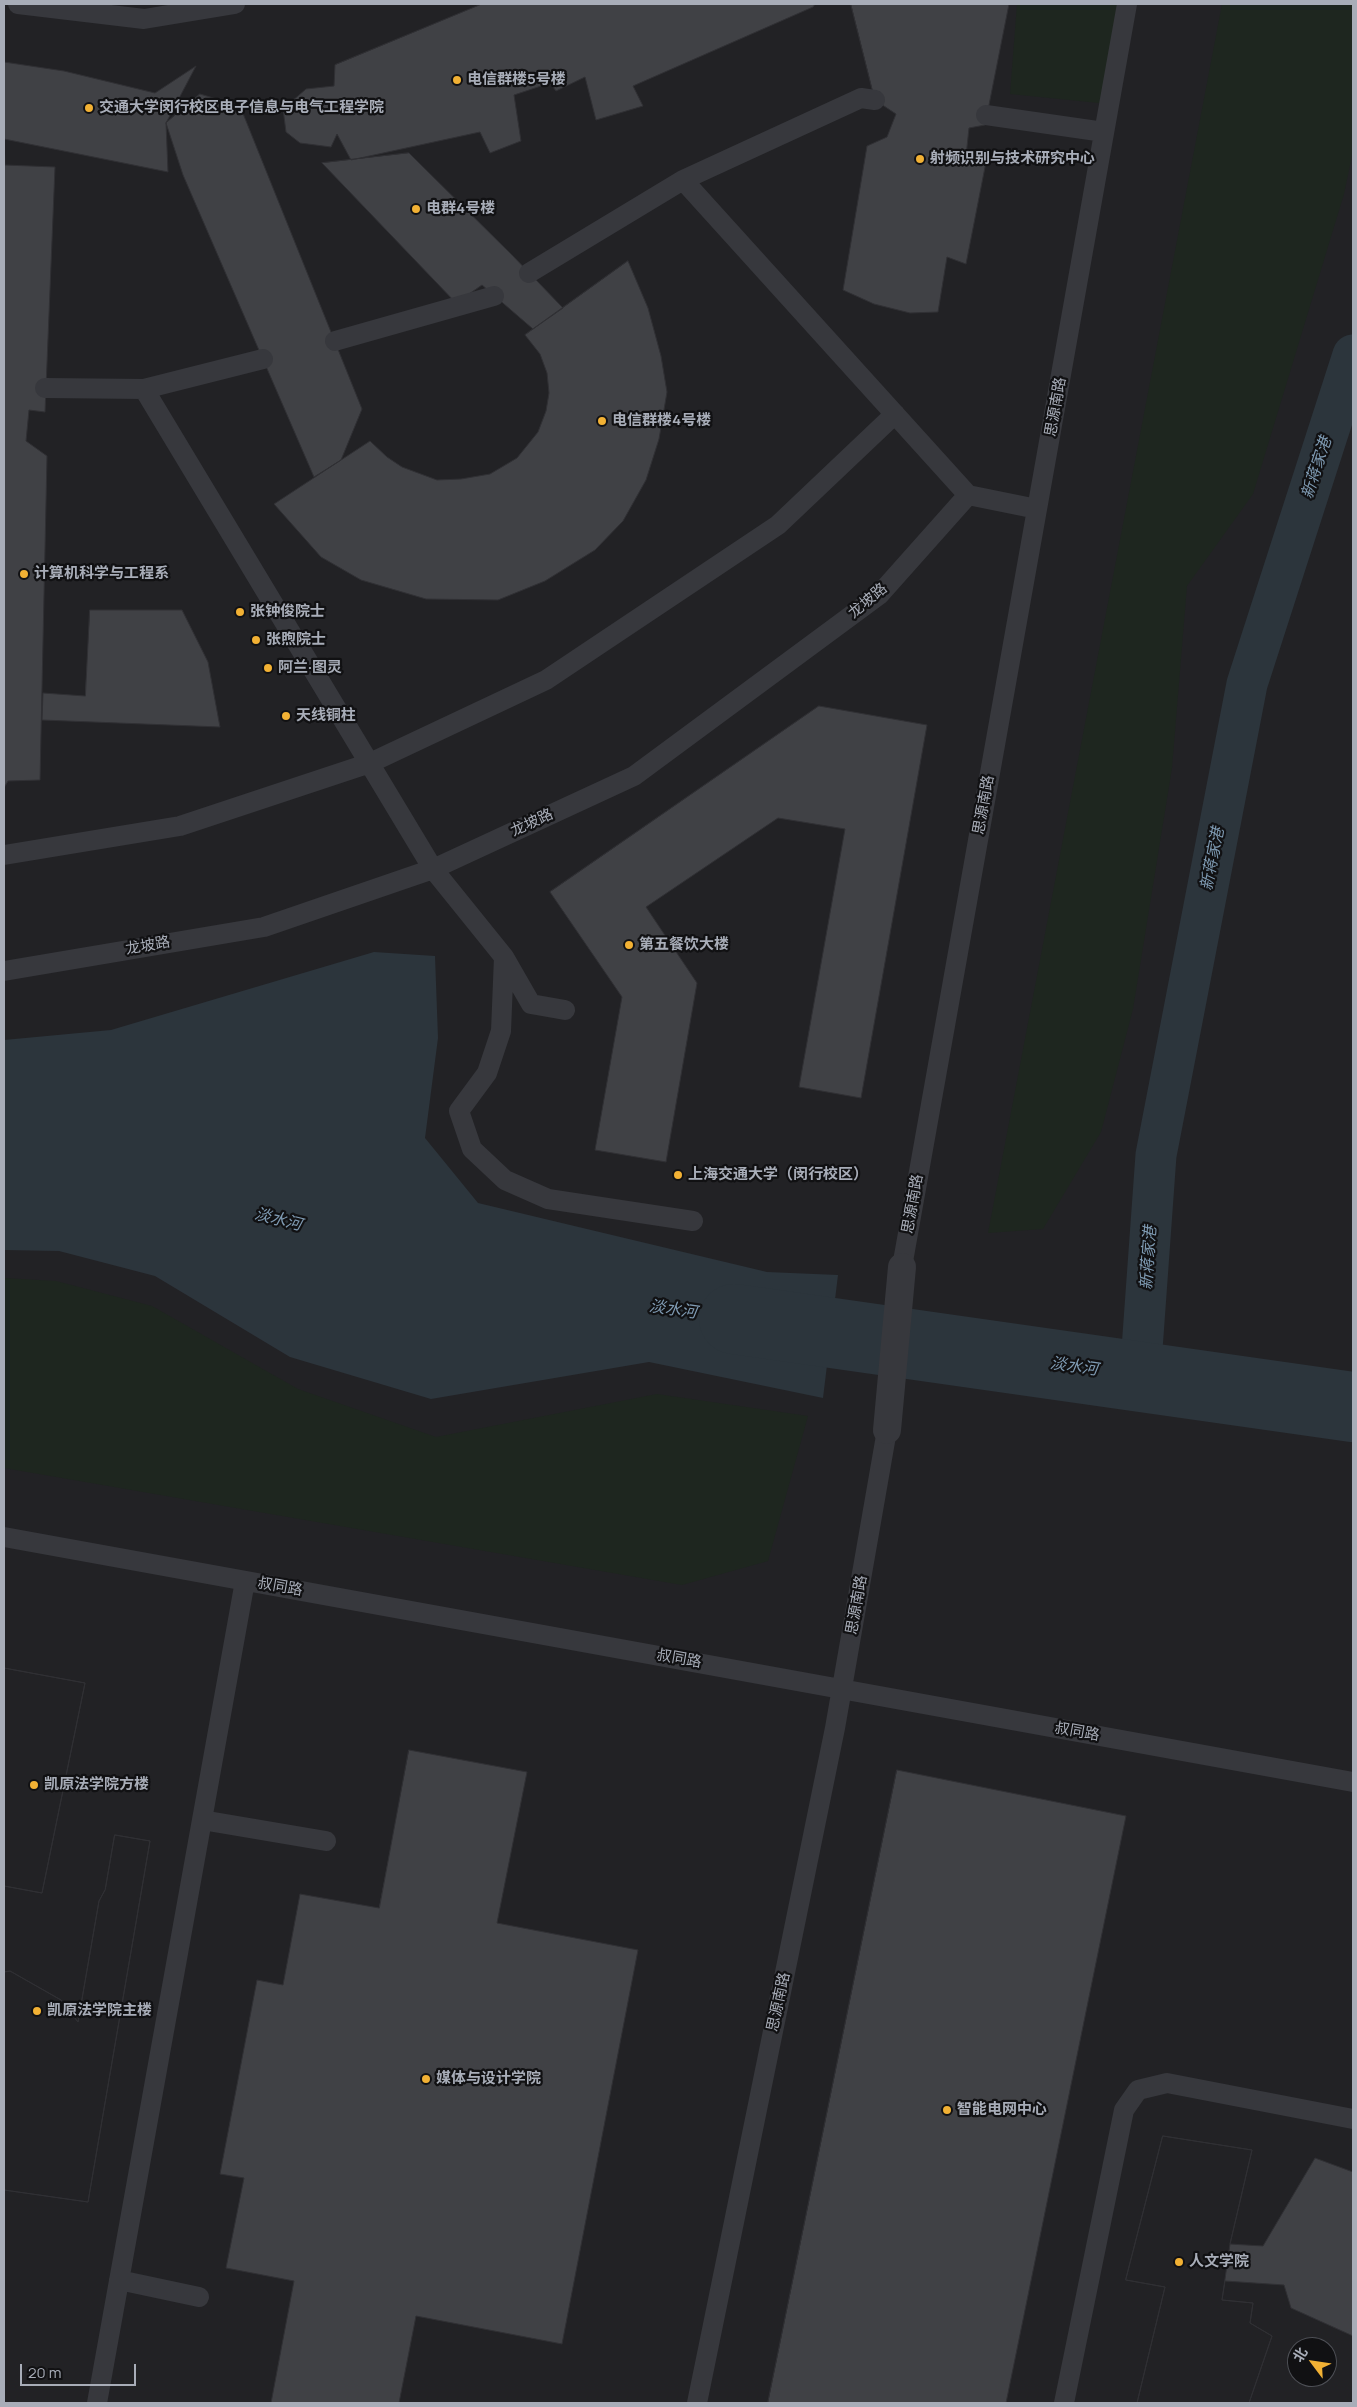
<!DOCTYPE html>
<meta charset="utf-8">
<style>
body{margin:0}
#map{position:relative;width:1357px;height:2407px;overflow:hidden;background:#161618;font-family:Manrope,"Noto Sans SC",sans-serif}
canvas{display:block}
.frame{position:absolute;inset:0;border:5px solid #a8adb8;pointer-events:none}
.north{position:absolute;left:1287px;top:2337px;width:50px;height:50px;box-sizing:border-box;background:#111113;border:1px solid #4d4f55;border-radius:50%;rotate:301deg;font-size:14px;font-weight:700;line-height:20px;text-align:center;color:#a8adb8}
.north::after{content:'';display:block;margin:auto;width:18px;height:22px;background:#f2b134;clip-path:polygon(50% 0,100% 100%,50% 72%,0 100%)}
.scale{position:absolute;left:20px;top:2364px;width:116px;height:22px;box-sizing:border-box;border:2px solid #a8adb8;border-top:0;padding-left:6px;font-size:15px;line-height:18px;white-space:nowrap;color:#a8adb8;-webkit-text-stroke:4px #111113;paint-order:stroke}
</style>
<div id="map">
<canvas width="1357" height="2407"></canvas>
<div class="frame"></div>
<div class="north">北</div>
<div class="scale">20 m</div>
</div>
<script>
const ctx = document.querySelector('canvas').getContext('2d');
ctx.lineJoin = 'round';
function fillPath(path, color) {
  ctx.fillStyle = color;
  ctx.fill(path, 'evenodd');
}
function strokePath(path, color, width, dash) {
  ctx.strokeStyle = color;
  ctx.lineWidth = width;
  ctx.lineCap = dash ? 'butt' : 'round';
  ctx.setLineDash(dash || []);
  ctx.stroke(path);
}
function drawText(font, color, halo, rows, align = 'center') {
  ctx.font = font + ' Manrope,"Noto Sans SC",sans-serif';
  ctx.lineWidth = 4.5;
  ctx.setLineDash([]);
  ctx.textBaseline = 'middle';
  ctx.strokeStyle = halo;
  ctx.fillStyle = color;
  for (const [text, x, y, turn = 0] of rows) {
    ctx.save();
    ctx.translate(x, y);
    ctx.rotate((+turn || 0) * Math.PI / 180);
    ctx.textAlign = isNaN(turn) ? turn : align;
    if (halo) ctx.strokeText(text, 0, 0);
    ctx.fillText(text, 0, 0);
    ctx.restore();
  }
}
fillPath(new Path2D(`
 M4,4H1353V2403H4ZM1297,2347H1327V2377H1297Z`), '#222225');
fillPath(new Path2D(`
 M1017,4H1127L1109,104L1010,94Z
 M1222,4H1353V151L1344,194L1253,494L1187,586L1172,768L1133,1009L1101,1132L1043,1229L988,1233Z
 M4,1278L56,1281L152,1306L298,1389L436,1437L657,1394L808,1416L768,1561L682,1585L4,1468Z`), '#1e261f');
fillPath(new Path2D(`
 M374,952L435,956L438,1038L425,1138L478,1203L767,1272L838,1275L823,1398L649,1362L431,1399L290,1357L155,1276L59,1251L4,1250V1040L111,1030Z`), '#2c353c');
strokePath(new Path2D(`
 M1140,1377L1156,1155L1247,684L1353,355`), '#2c353c', 41);
strokePath(new Path2D(`
 M734,1319L1353,1407`), '#2c353c', 70);
const building = new Path2D(`
 M482,4H815L813,7L633,86L643,106L596,120L585,77L556,91L550,83L514,95L521,141L490,153L480,132L351,160L337,134L331,147L300,143L286,132L283,109L306,89L334,86L335,65Z
 M851,4H1009L985,125L969,128L966,156L986,162L966,264L947,257L938,312L910,313L874,304L843,290L867,146L887,137L896,114L875,100Z
 M4,62L64,71L155,93L196,66L166,123L168,172L4,139Z
 M200,94L240,106L362,409L341,460L314,477L183,175L166,123Z
 M4,140L5,165L55,167L45,412L29,410L26,441L47,456L40,780L8,781L4,788Z
 M409,153L512,255L563,308L533,329L482,285L456,303L322,163Z
 M628,261L648,308L661,356L667,392L659,439L646,480L623,521L595,550L545,581L498,600L426,599L361,580L321,557L274,504L370,441L387,457L402,467L437,480L461,479L490,474L517,458L538,432L546,411L549,393L547,373L540,354L525,335Z
 M90,610H182L208,662L220,727L42,720L43,693L85,696Z
 M819,706L927,725L861,1098L799,1087L845,829L778,818L646,907L697,983L666,1162L595,1150L622,997L550,892Z
 M4,1668L85,1683L42,1893L4,1886Z
 M4,1668L85,1683L42,1893L4,1886Z
 M409,1750L527,1772L497,1923L638,1950L562,2344L416,2316L399,2403H271L294,2281L226,2268L244,2178L220,2174L257,1980L283,1985L300,1894L379,1908Z
 M897,1770L1126,1816L1006,2403H768Z
 M115,1835L150,1841L88,2202L4,2190V1972L10,1971L61,2000L78,2022L99,1901L105,1890Z
 M115,1835L150,1841L88,2202L4,2190V1972L10,1971L61,2000L78,2022L99,1901L105,1890Z
 M1163,2136L1252,2150L1230,2244L1263,2246L1315,2158L1353,2172V2336L1291,2308L1284,2285L1225,2281L1222,2300L1253,2303L1250,2323L1272,2336L1249,2403H1137L1165,2287L1126,2280Z
 M1163,2136L1252,2150L1230,2244L1222,2300L1253,2303L1250,2323L1272,2336L1249,2403H1137L1165,2287L1126,2280Z`);
fillPath(building, '#404145');
strokePath(building, '#303034', 1);
strokePath(new Path2D(`
 M18,4L144,19L235,4
 M986,115L1104,132
 M683,180L968,495L1037,509
 M529,273L683,180L861,98L875,100
 M335,341L494,296
 M45,388L144,389L263,359
 M144,389L433,869L504,957L531,1004L565,1010
 M4,855L180,826L370,763L546,680L778,525L895,414
 M504,957L501,1031L487,1073L459,1111L472,1149L505,1180L548,1199L693,1221
 M4,971L264,927L433,869L634,776L879,595L968,495
 M902,1267L1127,4
 M4,1537L1353,1782
 M202,1820L326,1841
 M119,2280L199,2297
 M97,2403L245,1581
 M697,2403L835,1728L887,1430
 M1064,2403L1124,2110L1138,2090L1167,2083L1353,2119`), '#37383d', 20);
strokePath(new Path2D(`
 M887,1430L902,1267`), '#37383d', 28);
for (const [x, y, r, color] of [
 [457,80,5,"#f2b134"],
 [89,108,5,"#f2b134"],
 [920,159,5,"#f2b134"],
 [416,209,5,"#f2b134"],
 [602,421,5,"#f2b134"],
 [24,574,5,"#f2b134"],
 [240,612,5,"#f2b134"],
 [256,640,5,"#f2b134"],
 [268,668,5,"#f2b134"],
 [286,716,5,"#f2b134"],
 [629,945,5,"#f2b134"],
 [678,1175,5,"#f2b134"],
 [34,1785,5,"#f2b134"],
 [37,2011,5,"#f2b134"],
 [426,2079,5,"#f2b134"],
 [947,2110,5,"#f2b134"],
 [1179,2262,5,"#f2b134"]
]) {
  const dot = new Path2D();
  dot.arc(x, y, r, 0, 2 * Math.PI);
  ctx.fillStyle = color;
  ctx.fill(dot);
  strokePath(dot, '#111113', 2);
}
drawText('bold 15px', '#a8adb8', '#111113', [
 ["电信群楼5号楼",467,80],
 ["交通大学闵行校区电子信息与电气工程学院",99,108],
 ["射频识别与技术研究中心",930,159],
 ["电群4号楼",426,209],
 ["电信群楼4号楼",612,421],
 ["计算机科学与工程系",34,574],
 ["张钟俊院士",250,612],
 ["张煦院士",266,640],
 ["阿兰·图灵",278,668],
 ["天线铜柱",296,716],
 ["第五餐饮大楼",639,945],
 ["上海交通大学（闵行校区）",688,1175],
 ["凯原法学院方楼",44,1785],
 ["凯原法学院主楼",47,2011],
 ["媒体与设计学院",436,2079],
 ["智能电网中心",957,2110],
 ["人文学院",1189,2262]
], 'left');
drawText('15px', '#a8adb8', '#111113', [
 ["思源南路",1056,407,-80],
 ["龙坡路",868,601,-40],
 ["思源南路",984,805,-80],
 ["龙坡路",532,823,-25],
 ["龙坡路",148,946,-10],
 ["思源南路",913,1204,-80],
 ["叔同路",280,1587,10],
 ["思源南路",857,1605,-80],
 ["叔同路",679,1659,10],
 ["叔同路",1077,1732,10],
 ["思源南路",779,2002,-78]
]);
drawText('italic 16px', '#7f9bb3', '#111113', [
 ["新蒋家港",1317,468,-72],
 ["新蒋家港",1213,859,-79],
 ["淡水河",278,1220,14],
 ["新蒋家港",1149,1258,-86],
 ["淡水河",673,1310,8],
 ["淡水河",1074,1367,8]
]);
</script>
